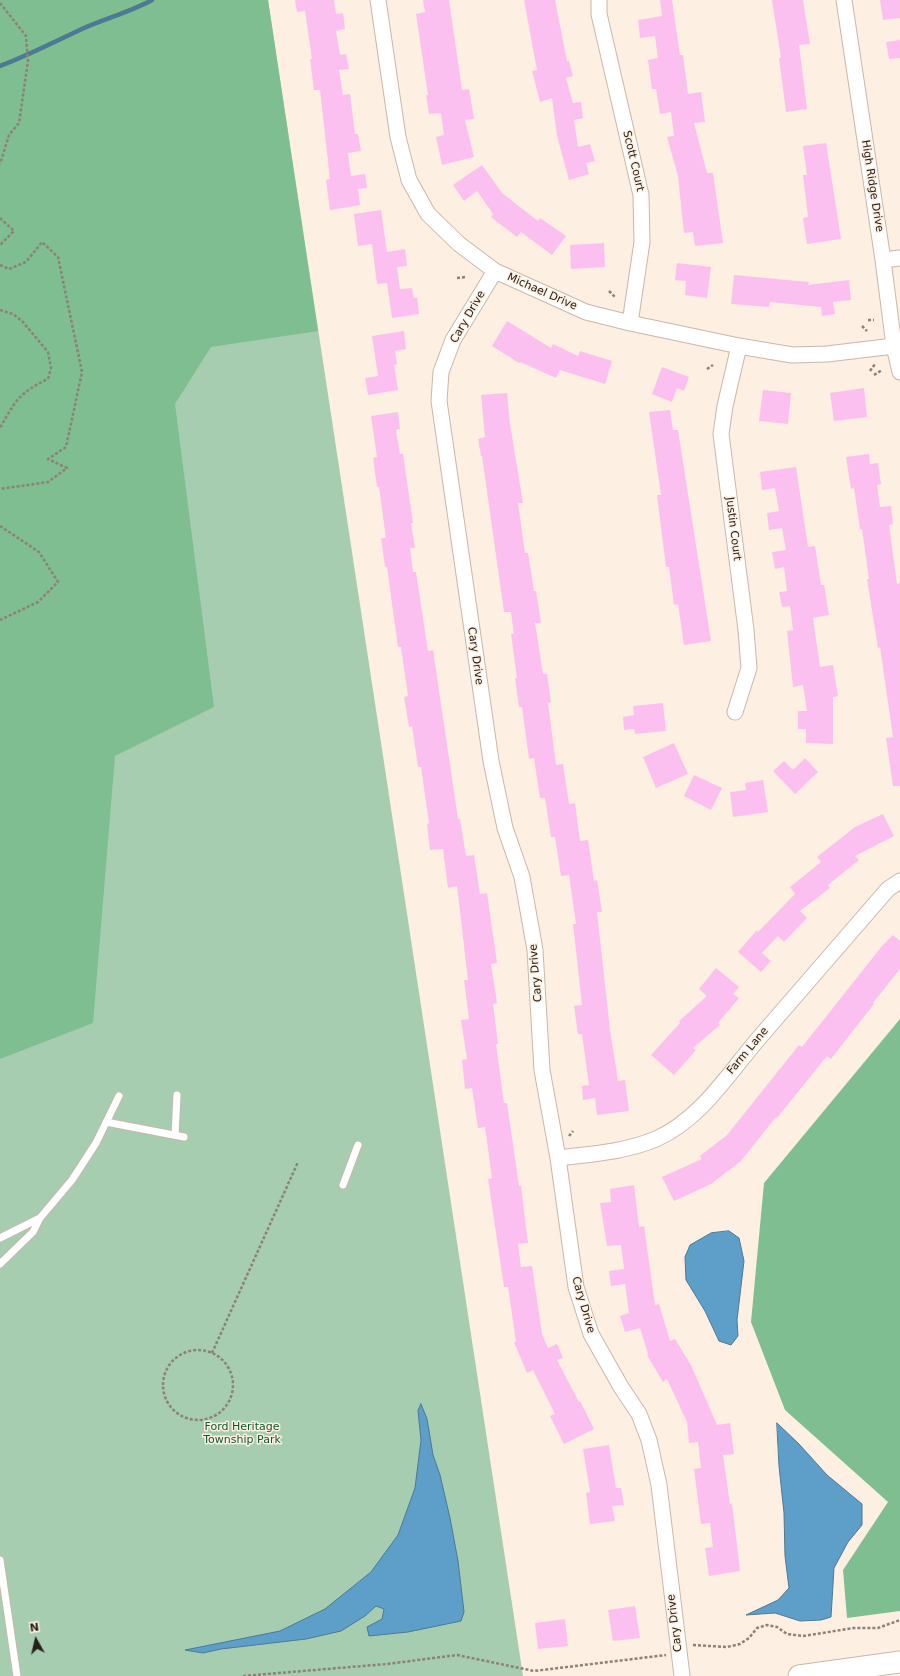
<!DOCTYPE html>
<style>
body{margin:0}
#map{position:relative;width:900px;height:1676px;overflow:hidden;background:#fdefe1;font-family:"DejaVu Sans",sans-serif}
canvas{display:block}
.north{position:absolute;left:16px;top:1620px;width:40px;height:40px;-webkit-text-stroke:3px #fdefe1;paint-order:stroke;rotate:352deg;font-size:11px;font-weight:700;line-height:16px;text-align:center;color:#26201a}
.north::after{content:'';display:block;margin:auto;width:14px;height:18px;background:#26201a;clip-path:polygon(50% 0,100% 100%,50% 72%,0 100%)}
</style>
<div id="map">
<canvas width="900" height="1676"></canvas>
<div class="north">N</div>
</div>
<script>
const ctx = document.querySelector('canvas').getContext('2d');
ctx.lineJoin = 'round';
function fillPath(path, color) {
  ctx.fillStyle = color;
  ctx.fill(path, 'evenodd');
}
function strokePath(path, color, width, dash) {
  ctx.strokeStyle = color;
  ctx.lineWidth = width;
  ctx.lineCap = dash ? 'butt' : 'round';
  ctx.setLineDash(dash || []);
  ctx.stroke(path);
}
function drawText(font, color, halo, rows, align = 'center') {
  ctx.font = font + ' "DejaVu Sans",sans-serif';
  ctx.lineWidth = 3;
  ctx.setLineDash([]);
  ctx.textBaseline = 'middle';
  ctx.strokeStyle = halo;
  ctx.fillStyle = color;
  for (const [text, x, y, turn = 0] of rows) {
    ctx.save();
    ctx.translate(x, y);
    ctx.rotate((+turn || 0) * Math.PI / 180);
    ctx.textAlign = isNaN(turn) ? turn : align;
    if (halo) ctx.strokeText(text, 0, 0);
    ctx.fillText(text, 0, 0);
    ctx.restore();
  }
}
fillPath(new Path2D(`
 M0,0H268L523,1676H0Z`), '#a7cdb0');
fillPath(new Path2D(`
 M0,0H268L318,331L211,347L175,404L214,707L115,756L93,1023L0,1059Z
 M900,1019V1611L847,1618L843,1570L888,1502L785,1410L751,1322L764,1183Z`), '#7fbe91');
const water = new Path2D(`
 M729,1231L739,1238L744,1261L737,1320L738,1336L731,1345L719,1341L705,1311L686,1280L685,1257L690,1245L711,1233Z
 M421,1404L427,1419L433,1455L440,1475L450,1518L458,1561L464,1612L461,1621L408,1632L369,1636L367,1627L382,1619L384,1609L376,1606L365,1616L341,1631L306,1639L221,1649L203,1653L185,1650L280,1631L325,1609L371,1572L398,1535L415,1488L421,1440L418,1411Z
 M777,1423L799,1444L827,1475L862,1504V1525L848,1542L834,1568L831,1617L821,1620L800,1621L775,1613L746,1615L778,1600L789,1588L785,1556L784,1513L779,1466Z`);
fillPath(water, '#5d9fc9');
strokePath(water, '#4c7994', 1);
strokePath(new Path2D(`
 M0,66C29,55 56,41 84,28C107,18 130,12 152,0`), '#4c7994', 4.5);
fillPath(new Path2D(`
 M295,0H334L336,14L343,13L345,29L336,31L340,55L346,54L349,69L339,70L343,95L350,94L355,134H358L361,151L348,153L351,176L365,174L367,188L358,189L360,205L330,210L326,180L330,179L320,90H314L310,59H312L305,11L297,12Z
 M423,0H449L462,90L469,89L474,119L465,120L474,157L442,165L436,137L444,135L441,113L429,114L426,95H428L416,14L425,12Z
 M524,0H555L567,61H569L573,76L566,78L573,103L581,102L583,118L574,120L578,147L590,144L595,161L586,163L589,174L569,180L557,136L552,98L540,102L532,71L537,70Z
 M660,0H672L680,55H683L688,94L701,92L705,122L694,123L707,173H713L723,243L695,246L693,232L684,233L678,176L667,137L674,136L671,112L660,114L656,89H652L648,60L658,58L655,36L640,38L638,20L662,16Z
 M772,0H803L810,44L799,45L807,109L786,112L779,58H781Z
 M880,0H900V18L883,20Z
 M900,40V58L889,59L886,42Z
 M826,143L841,239L807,244L803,218L808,217L803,175H807L803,146Z
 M482,165L502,193L538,221L540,218L566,236L552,255L521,232L517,237L491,217L493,214L477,191L464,201L453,185Z
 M381,210L387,252L405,249L407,266L397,267L400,289L412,288L414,298L417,297L419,314L392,318L387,283L377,284L372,244L358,246L354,214Z
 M604,243L605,267L571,269L570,245Z
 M677,263L711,267L707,298L685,295L686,281L675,280Z
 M734,275L809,282L808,285L849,280L851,300L833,302L835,314L822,316L821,307L770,302L769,307L731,304Z
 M507,321L551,348L553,344L578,356L580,351L612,361L605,384L560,370L556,378L520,362L519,363L492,346Z
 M404,331L406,349L395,351L397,364L394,365L398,390L368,395L365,378L378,376L372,336Z
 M662,367L689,377L684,391L677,388L672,402L652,394Z
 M864,388L867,417L834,421L830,393Z
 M763,390L791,393L788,424L759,421Z
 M507,393L510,424L523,503H518L525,553H528L534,591H536L541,623H535L543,674H547L551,702L548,703L556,765L563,764L569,804L575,803L580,841L588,840L594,881L597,880L602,912H597L610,1030L618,1081L625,1080L629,1111L597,1115L595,1098L583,1100L582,1086L589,1085L582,1034H578L574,1006L582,1005L573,924H576L569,875L561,876L555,837H551L545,798H540L534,758L529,759L522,707H519L515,678H517L511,634H514L511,612H504L482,456H481L478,439L485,437L481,395Z
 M670,410L673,430H678L711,641L684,645L678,604L674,605L669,567H666L657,495H661L649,412Z
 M398,412L400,429L396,430L400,454H403L413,523H411L415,548H410L413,572H416L428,651L433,650L458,819H460L466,856L474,855L480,894L487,893L497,963L491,964L497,1003L493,1004L498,1044H496L504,1103H507L519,1186H521L528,1243L518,1244L521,1267L532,1266L542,1334L548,1348L557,1344L563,1358L557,1360L579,1402L580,1401L594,1429L564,1444L550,1416L555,1414L533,1370L527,1373L514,1342H516L508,1287H504L488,1179L492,1178L485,1127L478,1128L472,1088L465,1089L462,1060L467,1059L461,1020L469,1019L464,980H468L457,886L448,888L443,849L430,850L427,824L429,823L421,767H418L412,726L409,727L404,697L408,696L401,647H398L387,567H385L381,538H386L379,487H377L373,458L377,457L371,416Z
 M869,454L870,464L878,463L881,484L877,485L880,507L891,506L893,524L889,525L897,584L900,583V786H893L886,738L893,737L880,647L878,648L867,579H869L862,529H860L854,488L851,489L846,457Z
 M796,467L808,547L815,546L821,585H824L829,615L813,618L820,667L833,665L838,696L833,697V744L806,743V729H798V711H807L803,685L793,687L787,631L793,630L790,606L782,607L779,592L787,591L784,567L775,569L772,552L786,550L782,528L769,530L767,513L779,511L775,488L762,490L760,472Z
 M663,703L666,731L635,734L634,729L624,730L623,717L634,715L633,706Z
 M674,743L688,774L656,788L643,757Z
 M805,758L818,772L795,794L773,771L784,761L793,770Z
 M694,775L722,788L711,810L684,796Z
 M763,780L768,812L733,817L730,792L746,790L745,783Z
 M883,814L894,836L855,856L859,860L828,885L830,888L800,911L807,918L784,942L778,936L762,953L771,961L761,972L738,952L757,930L758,932L795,894L790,887L821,862L817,857L855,827Z
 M893,935L900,941V969L873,1003L874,1004L831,1059L827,1056L777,1118L776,1117L741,1161L711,1184L674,1201L662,1177L702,1159L700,1156L727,1135L799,1045L802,1047L882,946Z
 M716,968L739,987L733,994L739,998L718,1023L720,1025L693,1048L696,1050L674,1075L651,1055L680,1023L679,1021L707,996L699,989Z
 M634,1185L639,1227L644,1226L655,1305L659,1304L670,1341L675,1339L691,1365L717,1425L730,1423L734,1454L723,1455L730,1504L732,1503L740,1571L709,1576L705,1548L713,1547L710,1523L701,1524L694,1469L701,1468L698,1442L689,1443L687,1422L667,1379L663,1382L647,1355L648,1354L640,1328L625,1332L620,1316L629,1313L625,1284L611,1286L609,1271L624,1269L621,1245L607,1246L600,1203L611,1202L610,1189Z
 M609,1445L616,1488H621L624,1505L612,1506L615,1521L590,1524L586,1493L590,1492L583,1449Z
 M635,1606L640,1638L613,1641L608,1610Z
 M565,1619L568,1646L538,1649L535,1623Z`), '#fcc0f0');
const lane = new Path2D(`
 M106,1122L184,1137
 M175,1135L177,1095
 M343,1185L358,1145
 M0,1238L40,1218
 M0,1264L33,1232L40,1218L72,1180L96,1143L119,1096
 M0,1560L17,1676`);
const street = new Path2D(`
 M378,0L398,137L409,180L428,214L459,244L495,271L586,312L630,323L739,346L792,355L827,354L894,346
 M599,0V14L641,195L642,242L630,323
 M844,0L883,260L894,346L900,372
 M883,260L900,258
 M495,271L453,340L441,372L439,401L491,761L505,828L522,877L535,950L542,1070L558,1158L576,1287L591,1334L621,1387L639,1414L649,1440L659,1485L682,1676
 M735,712L749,668L746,630L721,434L725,406L739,346
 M558,1158C591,1154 625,1152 656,1139C701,1119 728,1074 759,1038C802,988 845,939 888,889L900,881`);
const secondary = new Path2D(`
 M799,1676L900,1662`);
strokePath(lane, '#c8b8a8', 9);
strokePath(street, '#c8b8a8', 17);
strokePath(secondary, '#c8b8a8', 23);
strokePath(new Path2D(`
 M0,3L26,36L28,61L19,123L9,135L0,164
 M0,218L14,231L0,245
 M0,265L9,269L26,262L42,242L58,257L82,372L66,447L48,459L67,468L48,482L0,489
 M457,278L466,277
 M609,291L615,297
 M0,310L13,314L22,321L48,352L51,368L48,379C20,392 15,401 0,428
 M868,320H874
 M862,326L867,331
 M707,369L713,365
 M870,371L875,364
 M874,375L882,370
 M0,526L39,552L58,582L38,602L0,620
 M569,1136L573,1131
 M163 1385a35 35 0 1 1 70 0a35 35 0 1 1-70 0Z
 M212,1353L298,1162
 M693,1645L727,1647L740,1644L749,1638L757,1628L767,1625L777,1627L787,1634L803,1636L854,1628H878L900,1620
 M243,1676L387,1664L457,1655L534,1671L666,1655`), '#8b8278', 2.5, [3, 2]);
strokePath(lane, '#fff', 7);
strokePath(street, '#fff', 15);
strokePath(secondary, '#fff', 21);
drawText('11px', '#26201a', '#fdefe1', [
 ["Scott Court",633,161,77],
 ["High Ridge Drive",872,186,81],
 ["Michael Drive",542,292,24],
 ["Cary Drive",468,317,-60],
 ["Justin Court",733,529,83],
 ["Cary Drive",475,656,82],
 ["Cary Drive",536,973,-95],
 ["Farm Lane",748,1051,-50],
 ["Cary Drive",583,1305,74],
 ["Cary Drive",675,1623,-97]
]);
drawText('11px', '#0f582e', '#fdefe1', [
 ["Ford Heritage",242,1427],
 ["Township Park",242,1440]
]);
</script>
